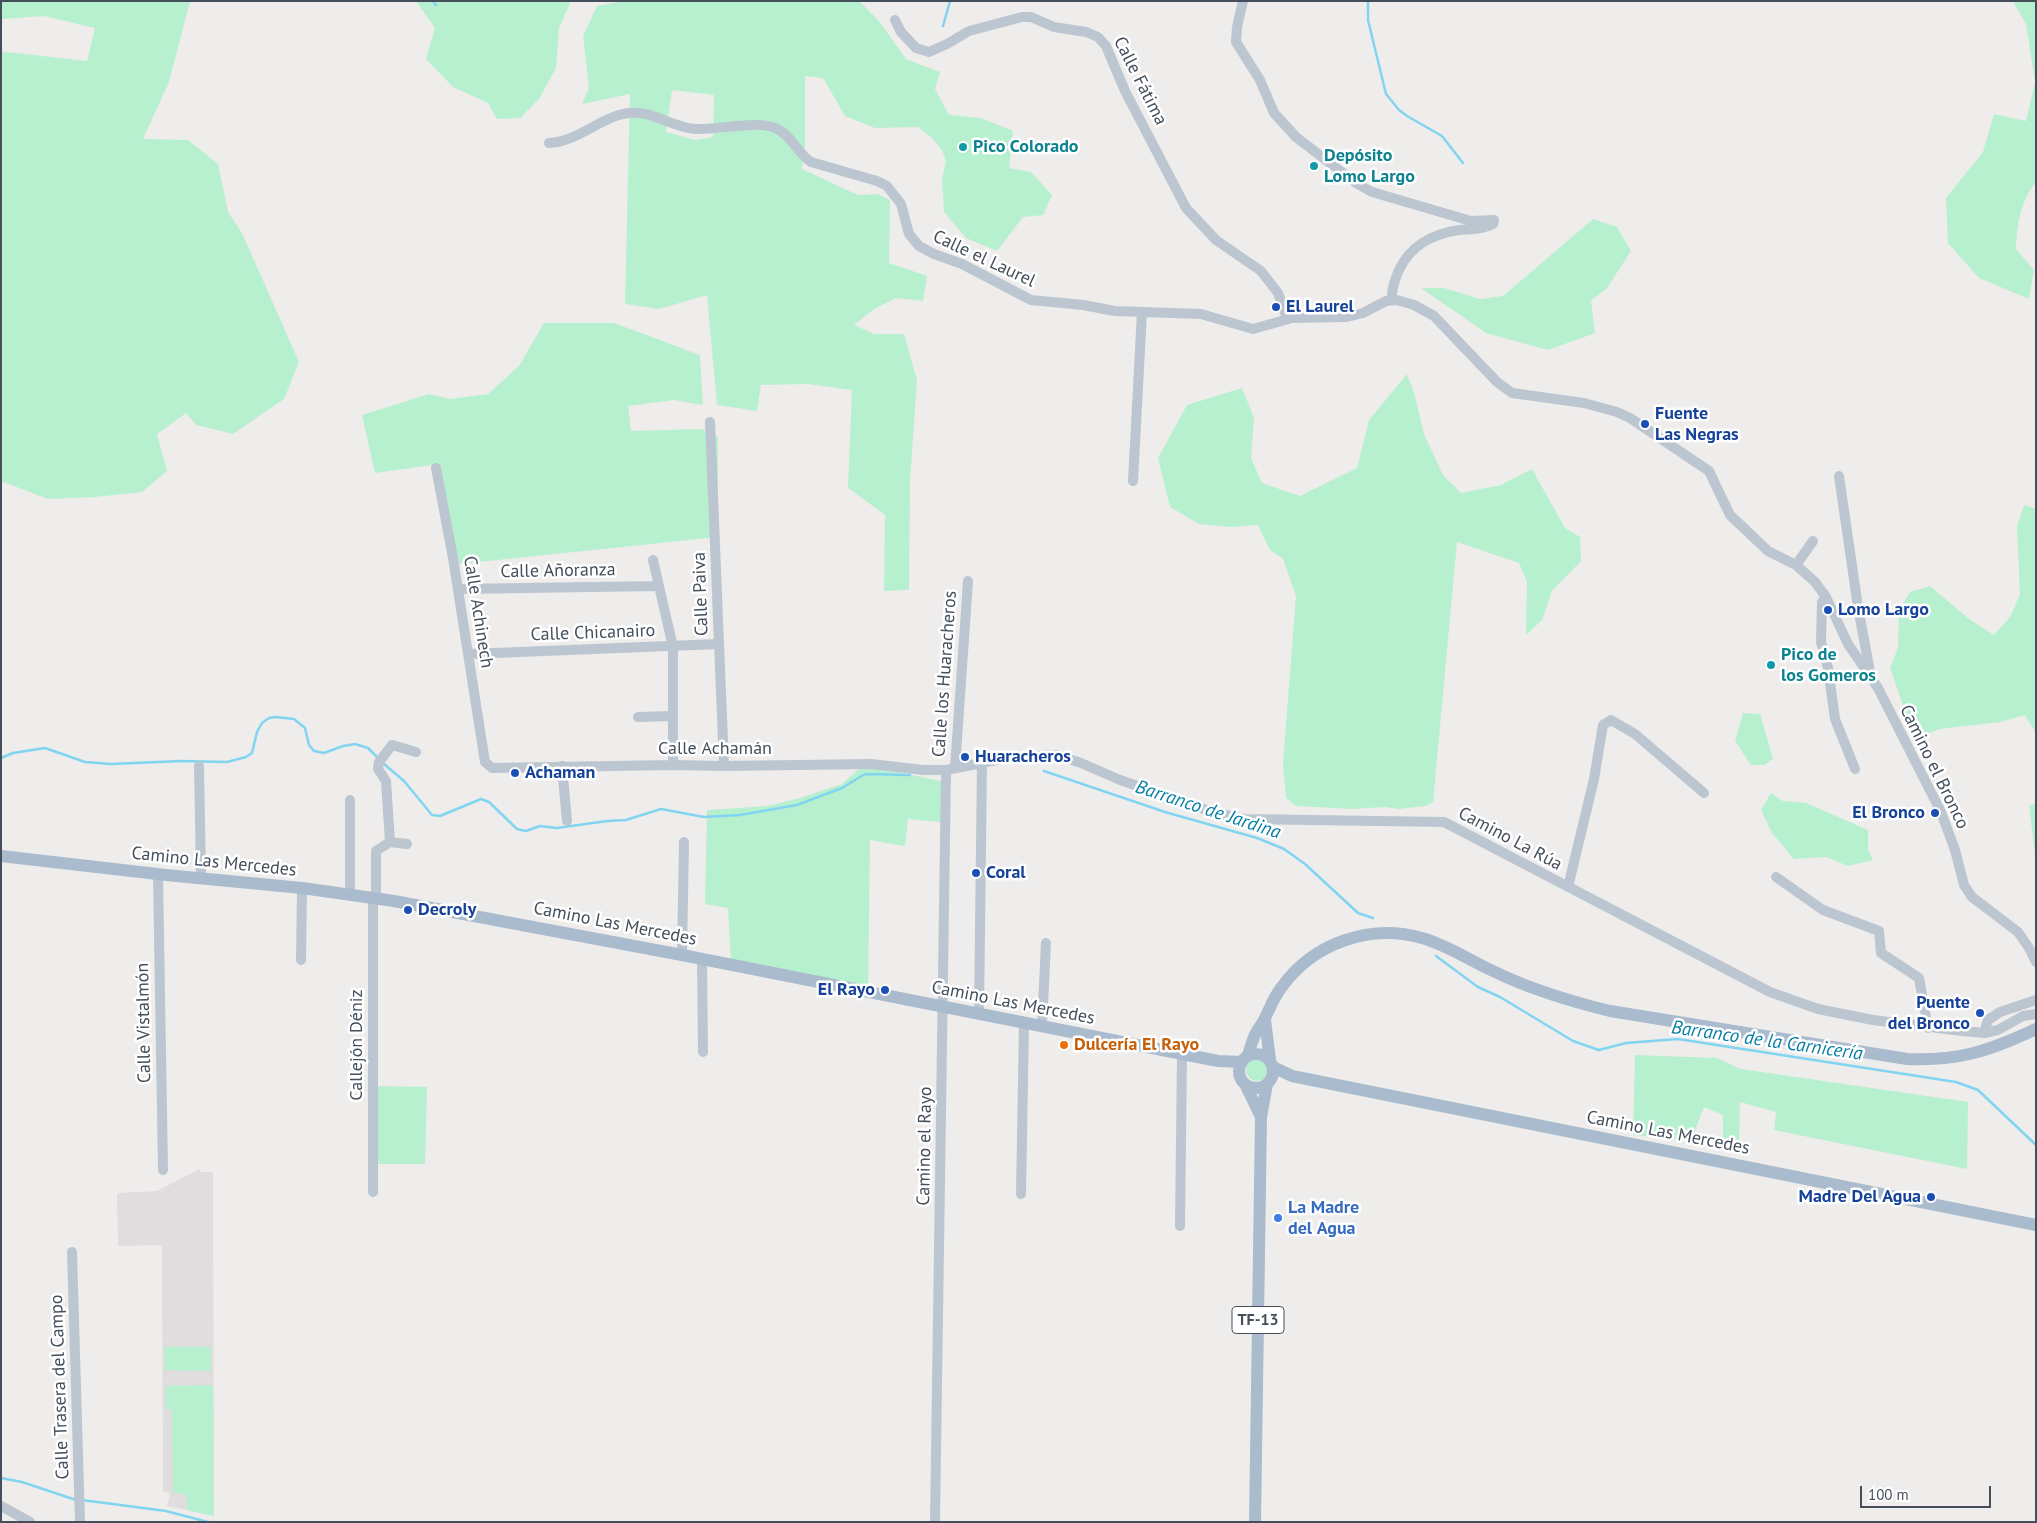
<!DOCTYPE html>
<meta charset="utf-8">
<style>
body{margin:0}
#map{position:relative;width:2037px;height:1523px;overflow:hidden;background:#efecec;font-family:"PT Sans",sans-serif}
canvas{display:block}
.frame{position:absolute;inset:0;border:2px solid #444f5b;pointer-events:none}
.scale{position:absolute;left:1860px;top:1486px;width:131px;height:22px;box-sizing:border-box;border:2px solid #444f5b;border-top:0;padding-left:6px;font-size:15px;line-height:18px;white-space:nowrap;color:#444f5b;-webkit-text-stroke:4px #fff;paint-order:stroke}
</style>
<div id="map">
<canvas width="2037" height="1523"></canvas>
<div class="frame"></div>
<div class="scale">100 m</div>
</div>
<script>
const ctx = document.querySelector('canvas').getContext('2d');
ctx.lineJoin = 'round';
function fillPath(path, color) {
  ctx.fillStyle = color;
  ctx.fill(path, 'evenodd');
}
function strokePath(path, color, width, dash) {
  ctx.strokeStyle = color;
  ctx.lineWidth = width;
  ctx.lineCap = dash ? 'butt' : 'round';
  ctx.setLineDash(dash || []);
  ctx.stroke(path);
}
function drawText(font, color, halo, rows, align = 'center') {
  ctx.font = font + ' "PT Sans",sans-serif';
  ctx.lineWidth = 5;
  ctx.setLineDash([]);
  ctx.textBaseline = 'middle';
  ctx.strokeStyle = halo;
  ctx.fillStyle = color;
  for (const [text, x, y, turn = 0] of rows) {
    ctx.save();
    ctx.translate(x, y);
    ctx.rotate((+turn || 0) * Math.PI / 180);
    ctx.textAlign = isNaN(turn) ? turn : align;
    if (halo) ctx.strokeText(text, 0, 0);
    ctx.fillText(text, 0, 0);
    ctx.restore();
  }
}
fillPath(new Path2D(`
 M200,1169V1172H213L214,1516L167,1506L170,1493L163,1491L162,1245L118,1246L117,1193L157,1191Z`), '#e0ddde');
fillPath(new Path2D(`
 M1,1H190L169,82L143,139L188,140L218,164L228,212L242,233L299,362L284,399L233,434L196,425L186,413L157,434L167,471L142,492L95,497L48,499L1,481V53L6,52L87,61L95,28L44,16L1,19Z
 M416,1H571L559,28L556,68L539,99L520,118L497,119L488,103L453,87L426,59L435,28Z
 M624,1H859L879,21L906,59L940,72L935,89L949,115L981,118L1013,131L1009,168L1031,172L1052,195L1043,215L1023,217L997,251L966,238L944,212L942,179L946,161L942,150L933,139L918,127L875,128L845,116L823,78L805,76V146L802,169L858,195L877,194L890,200L889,263L927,276L923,301L896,298L874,309L854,325L874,334H904L917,380L910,481L909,590L884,591L885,515L848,488L852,390L808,384L761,385L757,411L717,405L707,295L659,309L625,304L630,94L582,104L589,88L583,36L597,6ZM672,90L714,95L713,137L695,140L666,132Z
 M2013,1H2036V182C2020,202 2017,225 2016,249L2034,270L2029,299L1979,278L1948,243L1946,198L1983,152L1994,114L2026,121L2035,82L2026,24Z
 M1593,219L1617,227L1631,251L1607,288L1591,301L1595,333L1548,350L1486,333L1421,288H1444L1480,299L1503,296Z
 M544,323H614L700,355L703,405L674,400L628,406L631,431L701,429L718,437V537L459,564L439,464L375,473L362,415L429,394L450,399L488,394L519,366Z
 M1407,374L1414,392L1424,434L1443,475L1461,493L1501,485L1532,469L1565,528L1580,537L1581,561L1552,591L1542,620L1526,635L1527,582L1519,563L1457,542L1433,802L1425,806L1399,809L1384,807L1352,809L1296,806L1286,798L1283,763L1296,596L1283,559L1270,550L1258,525L1231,527L1199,524L1170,507L1158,458L1187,405L1242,388L1254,418L1251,458L1262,483L1300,496L1357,468L1369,420Z
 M2024,505L2036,509V733L2025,715L2000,722L1940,729L1922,735L1905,711L1890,668L1898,648L1899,610L1910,592L1930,586L1969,619L1994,635L2010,617L2020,595L2017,526Z
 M1743,713L1760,714L1773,759L1764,765H1751L1735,741Z
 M873,767L950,783L949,823L908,819L905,846L870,840L868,987L731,961L728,908L705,904L707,810L767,806L800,798L842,784L860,768Z
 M1771,793L1783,801L1806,803L1868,830V849L1873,860L1848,866L1826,857L1794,859L1772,833L1761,810Z
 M2036,804V863L2029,805Z
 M1635,1055L1717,1058L1741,1069L1968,1102L1967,1169L1774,1130L1776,1112L1740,1102L1739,1147L1723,1141V1115L1704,1107L1691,1141L1633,1135Z
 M1246 1070a11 11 0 1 1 22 0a11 11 0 1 1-22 0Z
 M372,1086L427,1087L425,1164H376Z
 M164,1347H211V1371L165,1370Z
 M213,1385L214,1509V1516L187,1510L186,1495L173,1492L172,1410L166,1409V1386Z`), '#b7f0cf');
strokePath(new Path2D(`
 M433,1L436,5
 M1368,1V20L1386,94L1399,110L1407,116L1442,136L1463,163
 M943,26L950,1
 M1,758L13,753L45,748L85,762L111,764L181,761L227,762L246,757L252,753L257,732L262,723L269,718L276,717L294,719L305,728L309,745L314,751L324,753L343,746L355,744L368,748L378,758
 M383,763L404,781L432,815L440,816L481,799L489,802L517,829L526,831L540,826L557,828L607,821L626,820L661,809L704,817L740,815L797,805L842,788L865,774L910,775
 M1044,771L1165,812L1257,838L1284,849L1305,864L1358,913L1373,918
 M1436,956L1478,987L1500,997L1573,1041L1599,1050L1626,1043L1678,1039L1956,1082L1978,1090L2036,1145
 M1,1478L22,1482L76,1500
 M82,1500L166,1511L208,1522`), '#82d5f0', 2.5);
strokePath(new Path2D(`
 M1243,1L1237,27L1236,42L1260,80L1274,113L1296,137L1356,183L1372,192L1471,221L1494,220
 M895,20L901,32L916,48L929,52L947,44L969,31L1022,17H1031L1054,27L1086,32L1098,37L1106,46L1125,91L1186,208L1216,240L1261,271L1278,293L1287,318
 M549,143C575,142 595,122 619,115C650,106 667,127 696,129C717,130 757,120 775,128C791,134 797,153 811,162L877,181L887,186L901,204L909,234L919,246L934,254L962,264L1031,300L1083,305L1115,311L1201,314L1253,329L1292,318L1347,317L1363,313L1386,301L1397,300L1414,305L1434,316L1497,382L1512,393L1584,403L1617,412L1630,418L1709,471L1730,515L1768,551L1796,565L1815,582L1826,597L1848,644L1878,688L1941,812L1955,850L1964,885L1972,897L2018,932L2029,948L2036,962
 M1392,300C1391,289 1395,279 1399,270C1411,245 1432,234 1459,230C1471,229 1481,230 1493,224L1494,220
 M710,422L724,766
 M436,468L453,558L485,762L492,768L673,765L724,766L871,764L923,770H946L1007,758L1057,755L1081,763L1120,780L1212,812L1244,819L1444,822L1770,992L1818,1009L1873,1020L1962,1031L1984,1033L1998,1030L2023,1016L2036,1014
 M1839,476L1858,607L1870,672
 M1133,481L1142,312
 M653,560L673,647V765
 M1796,565L1813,541
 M458,589L659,586
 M1826,597L1822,602L1821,642L1828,668L1835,719L1855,769
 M469,654L719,644
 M638,717L672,716
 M199,766L201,878
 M562,766L567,821
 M955,768L968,581
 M390,842L386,781L378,769L379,762L392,745L416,752
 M158,875L163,1170
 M1776,877L1823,910L1879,931L1881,953L1919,978L1928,1028
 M1568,887L1594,779L1603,725L1611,720L1635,734L1704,793
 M350,894V800
 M376,898V851L390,842L407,844
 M682,955L684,842
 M702,959L703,1052
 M301,960L302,888
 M979,1014L982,762
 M1042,1026L1046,943
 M1984,1033L1988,1020L2000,1012L2036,1000
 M373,1192V898
 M1021,1194L1024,1023
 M1180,1226L1182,1054
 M72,1252L80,1522
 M1,1506L30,1522
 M935,1522L946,770`), '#bcc6d0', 10);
strokePath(new Path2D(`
 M1,856L166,875L302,888L394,901L682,955L1218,1061L1242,1062
 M1265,1020L1270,1060
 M1239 1071a17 17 0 1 1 34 0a17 17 0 1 1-34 0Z
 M1248,1056C1250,1048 1253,1038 1257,1031C1260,1026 1263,1023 1265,1018C1270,1008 1274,997 1281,988C1313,943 1370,923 1422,938C1447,945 1469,960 1491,970C1529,989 1569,1001 1610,1011L1907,1059C1960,1061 1989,1051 2036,1029
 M1273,1067L1292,1076L2036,1225
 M1245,1084L1261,1117
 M1255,1522L1261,1117L1267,1084`), '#aabbcd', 12);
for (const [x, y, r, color] of [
 [963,147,5,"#0f9aa8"],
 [1314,166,5,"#0f9aa8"],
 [1276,307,5,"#1a4fb4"],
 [1645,424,5,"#1a4fb4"],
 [1828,610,5,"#1a4fb4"],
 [1771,665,5,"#0f9aa8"],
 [965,757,5,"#1a4fb4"],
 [515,773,5,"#1a4fb4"],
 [1935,813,5,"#1a4fb4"],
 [976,873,5,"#1a4fb4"],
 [408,910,5,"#1a4fb4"],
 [885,990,5,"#1a4fb4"],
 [1980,1013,5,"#1a4fb4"],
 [1064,1045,5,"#e8710a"],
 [1931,1197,5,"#1a4fb4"],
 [1278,1218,5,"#3f7fe0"]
]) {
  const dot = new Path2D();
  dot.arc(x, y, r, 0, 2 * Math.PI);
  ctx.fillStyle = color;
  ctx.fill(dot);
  strokePath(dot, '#fff', 2);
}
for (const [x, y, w] of [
 [1258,1320,52]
]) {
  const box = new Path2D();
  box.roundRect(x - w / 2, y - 13.5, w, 27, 4);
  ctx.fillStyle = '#fff';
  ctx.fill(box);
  strokePath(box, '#444f5b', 1);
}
drawText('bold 16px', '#444f5b', null, [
 ["TF-13",1258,1320]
]);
drawText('18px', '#444f5b', '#fff', [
 ["Calle Fátima",1140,81,63],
 ["Calle el Laurel",984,259,25],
 ["Calle Añoranza",558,571,-1],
 ["Calle Paiva",701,594,-92],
 ["Calle Achinech",478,612,81],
 ["Calle Chicanairo",593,633,-2],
 ["Calle los Huaracheros",945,674,-86],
 ["Calle Achamán",715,749],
 ["Camino el Bronco",1934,767,64],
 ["Camino La Rúa",1510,839,28],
 ["Camino Las Mercedes",214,862,6],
 ["Camino Las Mercedes",615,924,11],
 ["Camino Las Mercedes",1013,1003,11],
 ["Calle Vistalmón",144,1023,-91],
 ["Callejón Déniz",357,1045,-90],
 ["Camino Las Mercedes",1668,1133,11],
 ["Camino el Rayo",925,1146,-89],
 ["Calle Trasera del Campo",60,1387,-92]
]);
drawText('bold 18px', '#0d838f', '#fff', [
 ["Pico Colorado",973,147],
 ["Depósito",1324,156],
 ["Lomo Largo",1324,177],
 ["Pico de",1781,655],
 ["los Gomeros",1781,676]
], 'left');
drawText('bold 18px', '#164399', '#fff', [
 ["El Laurel",1286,307],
 ["Fuente",1655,414],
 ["Las Negras",1655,435],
 ["Lomo Largo",1838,610],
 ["Huaracheros",975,757],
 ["Achaman",525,773],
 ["El Bronco",1925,813,"right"],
 ["Coral",986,873],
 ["Decroly",418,910],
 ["El Rayo",875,990,"right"],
 ["Puente",1970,1003,"right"],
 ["del Bronco",1970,1024,"right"],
 ["Madre Del Agua",1921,1197,"right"]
], 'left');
drawText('bold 18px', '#c56008', '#fff', [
 ["Dulcería El Rayo",1074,1045]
], 'left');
drawText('bold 18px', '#366cbe', '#fff', [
 ["La Madre",1288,1208],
 ["del Agua",1288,1229]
], 'left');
drawText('italic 19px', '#067ea5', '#fff', [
 ["Barranco de Jardina",1208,810,18],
 ["Barranco de la Carnicería",1767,1041,8]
]);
</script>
